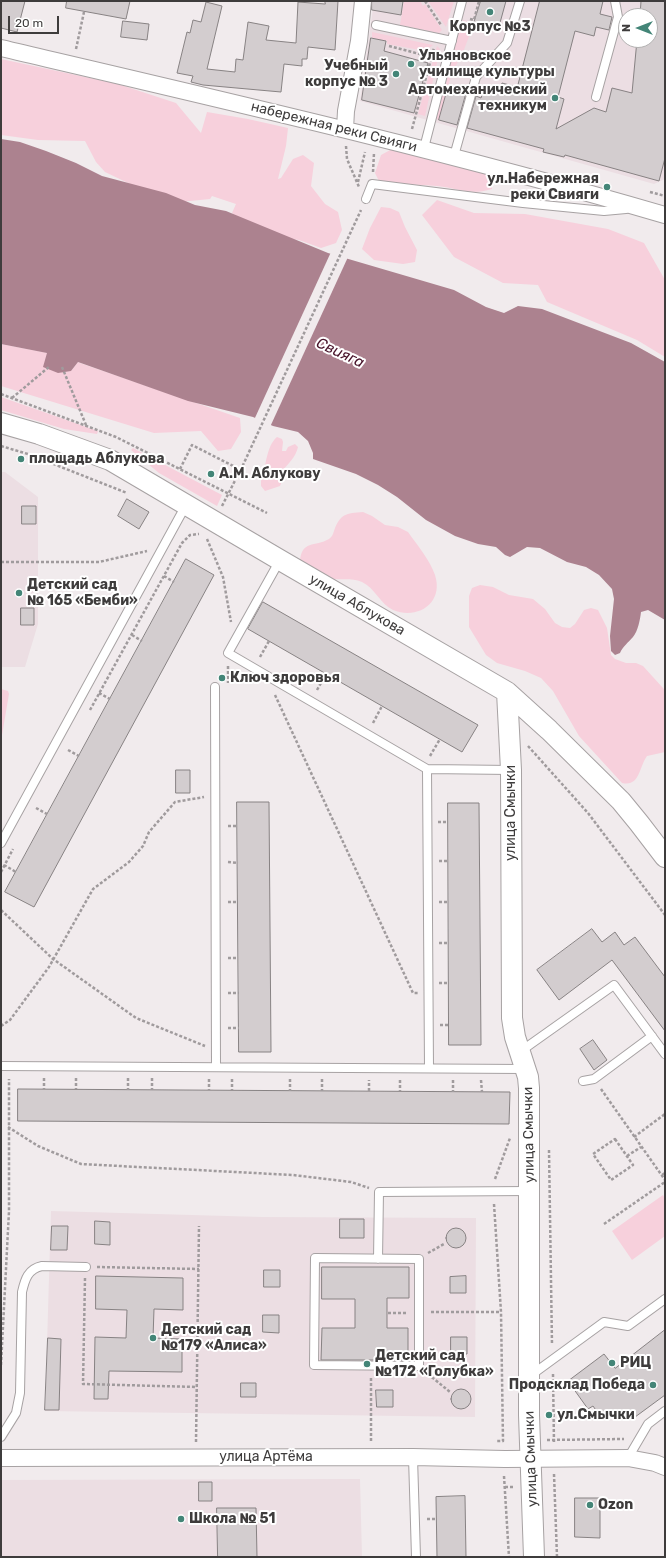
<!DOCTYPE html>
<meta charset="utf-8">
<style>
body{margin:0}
#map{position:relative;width:666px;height:1558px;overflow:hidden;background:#f1ebed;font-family:Rubik,sans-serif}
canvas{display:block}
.frame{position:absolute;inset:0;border:2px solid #3e3c3c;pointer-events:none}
.north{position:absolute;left:618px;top:8px;width:40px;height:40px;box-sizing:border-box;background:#fff;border:1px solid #b2b1b1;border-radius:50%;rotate:270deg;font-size:11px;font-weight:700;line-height:16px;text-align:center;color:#3e3c3c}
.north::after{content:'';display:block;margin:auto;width:14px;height:18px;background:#438577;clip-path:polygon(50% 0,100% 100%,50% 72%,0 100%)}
.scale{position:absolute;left:8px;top:16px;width:51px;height:18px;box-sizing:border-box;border:2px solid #3e3c3c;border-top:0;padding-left:5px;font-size:12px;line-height:14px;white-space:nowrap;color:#3e3c3c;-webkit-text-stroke:3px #fff;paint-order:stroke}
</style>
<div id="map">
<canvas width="666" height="1558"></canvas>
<div class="frame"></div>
<div class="north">N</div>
<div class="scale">20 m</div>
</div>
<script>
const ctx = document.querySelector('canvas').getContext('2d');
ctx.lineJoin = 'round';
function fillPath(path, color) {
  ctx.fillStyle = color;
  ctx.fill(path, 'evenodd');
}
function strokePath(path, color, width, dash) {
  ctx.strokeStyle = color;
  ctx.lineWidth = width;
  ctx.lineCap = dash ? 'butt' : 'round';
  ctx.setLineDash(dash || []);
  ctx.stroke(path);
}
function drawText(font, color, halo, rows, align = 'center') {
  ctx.font = font + ' Rubik,sans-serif';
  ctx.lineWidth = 4;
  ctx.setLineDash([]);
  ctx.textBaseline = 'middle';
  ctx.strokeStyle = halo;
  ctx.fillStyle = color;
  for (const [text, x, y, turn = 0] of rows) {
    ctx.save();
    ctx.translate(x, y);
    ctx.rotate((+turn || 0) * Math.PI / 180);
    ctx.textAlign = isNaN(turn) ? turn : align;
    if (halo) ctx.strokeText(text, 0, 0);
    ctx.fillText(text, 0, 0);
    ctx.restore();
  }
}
fillPath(new Path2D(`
 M374,1H641L639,16H626V40H637L665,62V179L654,184L360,101Z
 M1,472H5L38,497V624L25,667H1Z
 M51,1211L262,1217L476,1218L475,1417L45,1411Z
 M360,1479L362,1557H1V1480Z`), '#ecdee3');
fillPath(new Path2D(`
 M404,1H420L423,6L425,4L442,30L439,33L400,25Z
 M428,1H454L446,27Z
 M463,20L474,23L462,55L452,72L439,120L436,119L452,50Z
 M372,32L433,45L428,49L420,50L387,44V41L372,38Z
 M437,46L440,49L425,116L418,114Z
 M1,59L118,84L176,103L201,133L207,112L248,119L288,128L286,146L278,179L281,178L293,159L303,155L314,163L311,186L325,204L338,212L342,230L336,243L321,248L299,240L267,236L251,229L232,213L236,204L212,196L210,199L170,203L105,172L96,162L85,141L38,140L1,135Z
 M392,149L463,166L486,174L492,180V189C468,196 459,188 437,186C418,184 399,185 380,183L375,173L381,155Z
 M437,200L474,213L525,214L608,229L644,243L665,280V357L637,340L547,302L538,285L503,283L454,257L422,215Z
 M381,207L390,208L399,212L405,227L417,250L415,262L403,264L374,260L362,249L370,228Z
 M1,344L48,353L71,371L78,362L83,364L240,418L241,432L231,449L218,451L201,431L154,433L1,386Z
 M1,397L98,431L97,434L64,429L1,410Z
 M277,437L282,439L283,442L282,451H286L288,447L295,444L298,447C296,457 288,464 281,472L282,481L280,486L265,491L261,486V481C266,468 266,446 277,437Z
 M133,448L222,495L217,506L159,473L131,450Z
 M363,512L372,516L385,525L398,527L408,532C417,545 430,560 435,575C444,603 418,620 393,610C380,604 375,588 362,582C351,577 339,581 329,578C319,575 308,567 300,562C301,540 315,547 329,539C332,537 333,534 334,531C340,514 346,513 363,512Z
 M480,585L493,587L509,595L533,599L545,609L555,623L562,627L570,628L575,624L584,610L591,608L598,610L607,628L611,655L615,659L626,663H636L643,666L663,688L665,691V752L647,756C639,767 640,787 622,783L579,736L553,691L541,678L525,671L497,663L486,655L469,627V596L472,588Z
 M1,689L8,691L9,694L1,741Z
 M663,1195L665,1199V1236L632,1260L612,1231Z`), '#f7d0dc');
fillPath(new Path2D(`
 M1,139L20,142L46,151L76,163L102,176L166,193L195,205L226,211L328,253L454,290L486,307L504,313L518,306L542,309L631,343L665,362V620L648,610L641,612C640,620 638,631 633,637C628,643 623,646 620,653L615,655L611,651L610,636L614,599L612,589L599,575L586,567L567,562L540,548L527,547L510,557L505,555L496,547L478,544L455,536L426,520L397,497L378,485L356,474L313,459V453L308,441L298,432L273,426L253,417L188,401L78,362L71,371L58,373L43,367L47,353L1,344Z`), '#ac828f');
fillPath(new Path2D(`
 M331,252L348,257L270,427L254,420Z`), '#f1ebed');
const building = new Path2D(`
 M1,1H25L17,32L1,28Z
 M67,1H130L126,19L66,8Z
 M325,1H338L335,50L308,47L307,59H302V66L284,64L281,92L203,85L191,82L193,76L177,73L187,32L190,33L193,20L201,22L206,2L222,6L207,69L235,72L236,59L243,60L248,22L269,26L266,40L296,43L298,2L325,4Z
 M372,1H403L401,15L372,10Z
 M481,1H506L498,30L474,23Z
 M540,1H603L600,14L612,17L609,30L596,27L594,36L575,31L558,97L564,99L556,129L594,108L606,112L612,88L632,93L637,40H650V16H640L641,1H665V158L659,181L565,155L564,157L543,152L544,149L467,128L476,96L481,98L484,88L500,92L502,83L517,87Z
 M123,21L149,24L147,40L121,37Z
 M371,38L386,41L384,51L428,63L414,113L362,100Z
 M448,88L466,93L457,125L439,120Z
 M127,499L149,512L139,529L118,516Z
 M22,506H36V524H22Z
 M186,559L214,575L34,907L5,892Z
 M263,602L478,725L462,752L248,629Z
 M21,608H34V625H21Z
 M176,770H190V793H176Z
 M237,802H269L271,1052H239Z
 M448,803H479L481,1045H449Z
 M592,929L602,942L615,932L624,945L635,937L665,977V1031L612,960L559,1000L537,970Z
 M593,1040L607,1060L594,1070L580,1049Z
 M18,1089L510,1092L509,1124L18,1121Z
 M340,1219H364V1238H340Z
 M95,1221L110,1222V1245L95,1244Z
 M52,1226H68L67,1250H51Z
 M446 1238a10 10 0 1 1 20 0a10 10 0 1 1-20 0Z
 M322,1267H409V1298H387V1328H408V1360H321L322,1328H355V1299H322Z
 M264,1270H280V1287H264Z
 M96,1276L183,1278V1310L154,1309L153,1338L182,1339V1372L109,1371L108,1399H94L95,1337L126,1338L127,1310L96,1309Z
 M466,1276V1293H450V1277Z
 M263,1315H279V1333L263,1332Z
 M665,1330V1395L631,1420L626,1413L618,1420L612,1412L602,1419L593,1406L588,1409L568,1381L604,1354L615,1368Z
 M451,1337H467V1354H451Z
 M48,1338L61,1339L59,1410H45Z
 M241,1383H256V1397H241Z
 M451 1399a10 10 0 1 1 20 0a10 10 0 1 1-20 0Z
 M376,1390H393V1407H377Z
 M199,1482H212V1501H199Z
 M465,1496L466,1557H437L436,1497Z
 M575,1498H600V1538L575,1537Z
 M217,1508H256L257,1557H218Z`);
fillPath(building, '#d3cdcf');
strokePath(building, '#878283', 1);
const service = new Path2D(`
 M376,25L452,41
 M596,97L618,17L615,1
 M424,148L462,1
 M454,156L476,77L507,43L520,1
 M366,199L372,184L523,203L604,211L626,209
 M280,560L228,653L427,769L511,770
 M215,687L216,1067
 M427,769L429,1068
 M1,843L186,505
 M521,1051L614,985L665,1054
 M1,1066L524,1069
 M583,1081L594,1079L652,1036
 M315,1258L419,1259V1366L314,1365Z
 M378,1259L379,1192L529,1191
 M530,1376L604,1322L628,1326L665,1299
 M1,1437L16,1413L20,1393L22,1292C25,1279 28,1269 42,1266L86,1267
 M413,1457L416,1557
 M628,1458L648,1424L665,1411`);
const minor = new Path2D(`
 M1,48C223,100 446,151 665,215
 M345,129L346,111L359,41L363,1
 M1,1458L413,1457L505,1459L628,1458L655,1463L665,1467`);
const tertiary = new Path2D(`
 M1,423L39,434L110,460L280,560L507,692L549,730L621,801L639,823L665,857
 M507,692L511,770L512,1018L515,1037L528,1077L529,1088V1415L534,1557`);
strokePath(service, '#a7a2a3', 10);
strokePath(minor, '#a7a2a3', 18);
strokePath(tertiary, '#a7a2a3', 22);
strokePath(new Path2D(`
 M425,1L441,25
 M470,19L474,20L479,1
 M389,46L431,57
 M76,49L84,12
 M412,129L434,48
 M346,146L347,159L359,187
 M373,172L374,153
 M358,182L365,152
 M650,192L665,196
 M62,367L86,425
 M1,394L116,437L267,513
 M12,398L50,366
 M1,446L28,454L127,493
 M180,469L192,445L241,470
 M222,506L243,465L361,210
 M207,539L223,577L231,622
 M1,562H99L147,551
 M164,576L174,582
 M132,635L142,641
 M260,657L269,641
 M228,666V683
 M317,690L326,674
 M99,693L110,699
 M275,695L413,993H418
 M90,710L182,543L190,535L199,534
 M373,723L382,706
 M528,746L588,813L665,915
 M68,750L79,756
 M430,756L440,739
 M36,808L47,814
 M438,822H448
 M228,826H237
 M439,861H448
 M228,862L238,863
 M4,865L16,872
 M1,872L13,849
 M228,902H238
 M439,902H448
 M1,910L53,959L136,1018L205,1046
 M439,943H449
 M228,958H238
 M439,983H449
 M228,993H239
 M440,1025H449
 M1,1026L10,1020L49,967L93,889L129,862L143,846L149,832L175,802L204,797
 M228,1028H239
 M44,1078V1089
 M76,1078V1089
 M128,1078V1090
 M152,1078V1090
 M209,1079V1090
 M232,1079V1090
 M290,1079V1091
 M322,1079V1091
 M400,1080V1091
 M453,1080V1092
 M481,1080L482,1092
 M601,1089L665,1180
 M369,1091V1080
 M8,1127L38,1146L81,1164L293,1175L351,1182L369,1188
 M634,1137L665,1114
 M615,1139L633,1165L611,1180L593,1154Z
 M549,1150L552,1345
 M627,1156L641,1147
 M662,1175L665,1173
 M495,1179L510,1138
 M494,1204L501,1312L503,1441H497
 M604,1224L665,1182
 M428,1253L444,1244
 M97,1267L199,1269
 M85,1278L83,1384L197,1387
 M431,1312H501
 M388,1313H408
 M1,1365L9,1211V1079
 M428,1374L450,1392
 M553,1374L554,1443
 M371,1378V1441
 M547,1440L624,1439
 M196,1442L199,1226
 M554,1474L557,1557
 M504,1476L509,1557
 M505,1487H515
 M427,1519H436`), '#a09b9d', 2.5, [3, 2]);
strokePath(service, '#fff', 8);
strokePath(minor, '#fff', 16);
strokePath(tertiary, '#fff', 20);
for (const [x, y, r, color] of [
 [490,12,4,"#438577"],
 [411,64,4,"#438577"],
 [396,74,4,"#438577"],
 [555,98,4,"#438577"],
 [607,187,4,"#438577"],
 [21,459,4,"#438577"],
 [211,474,4,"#438577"],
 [19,593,4,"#438577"],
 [222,678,4,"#438577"],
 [153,1338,4,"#438577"],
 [612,1363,4,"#438577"],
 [367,1364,4,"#438577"],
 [653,1385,4,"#438577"],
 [549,1415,4,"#438577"],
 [590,1505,4,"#438577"],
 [181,1519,4,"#438577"]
]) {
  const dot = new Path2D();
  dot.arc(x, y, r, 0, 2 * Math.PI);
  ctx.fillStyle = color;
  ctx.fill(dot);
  strokePath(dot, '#fff', 1.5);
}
drawText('bold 14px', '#3e3c3c', '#fff', [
 ["Корпус №3",490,27,"center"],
 ["Ульяновское",419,56],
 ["училище культуры",419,72],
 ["Учебный",388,66,"right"],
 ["корпус № 3",388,82,"right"],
 ["Автомеханический",547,90,"right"],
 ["техникум",547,106,"right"],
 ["ул.Набережная",599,179,"right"],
 ["реки Свияги",599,195,"right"],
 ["площадь Аблукова",29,459],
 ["А.М. Аблукову",219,474],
 ["Детский сад",27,585],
 ["№ 165 «Бемби»",27,601],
 ["Ключ здоровья",230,678],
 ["Детский сад",161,1330],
 ["№179 «Алиса»",161,1346],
 ["Детский сад",375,1356],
 ["№172 «Голубка»",375,1372],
 ["РИЦ",620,1363],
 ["Продсклад Победа",645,1385,"right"],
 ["ул.Смычки",557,1415],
 ["Ozon",598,1505],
 ["Школа № 51",189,1519]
], 'left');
drawText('14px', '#3e3c3c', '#fff', [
 ["набережная реки Свияги",334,127,14],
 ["улица Аблукова",357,605,30],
 ["улица Смычки",511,813,-90],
 ["улица Смычки",529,1135,-91],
 ["улица Артёма",266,1457],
 ["улица Смычки",531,1459,-92]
]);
drawText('italic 15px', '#48132a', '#fff', [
 ["Свияга",340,353,25]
]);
</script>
